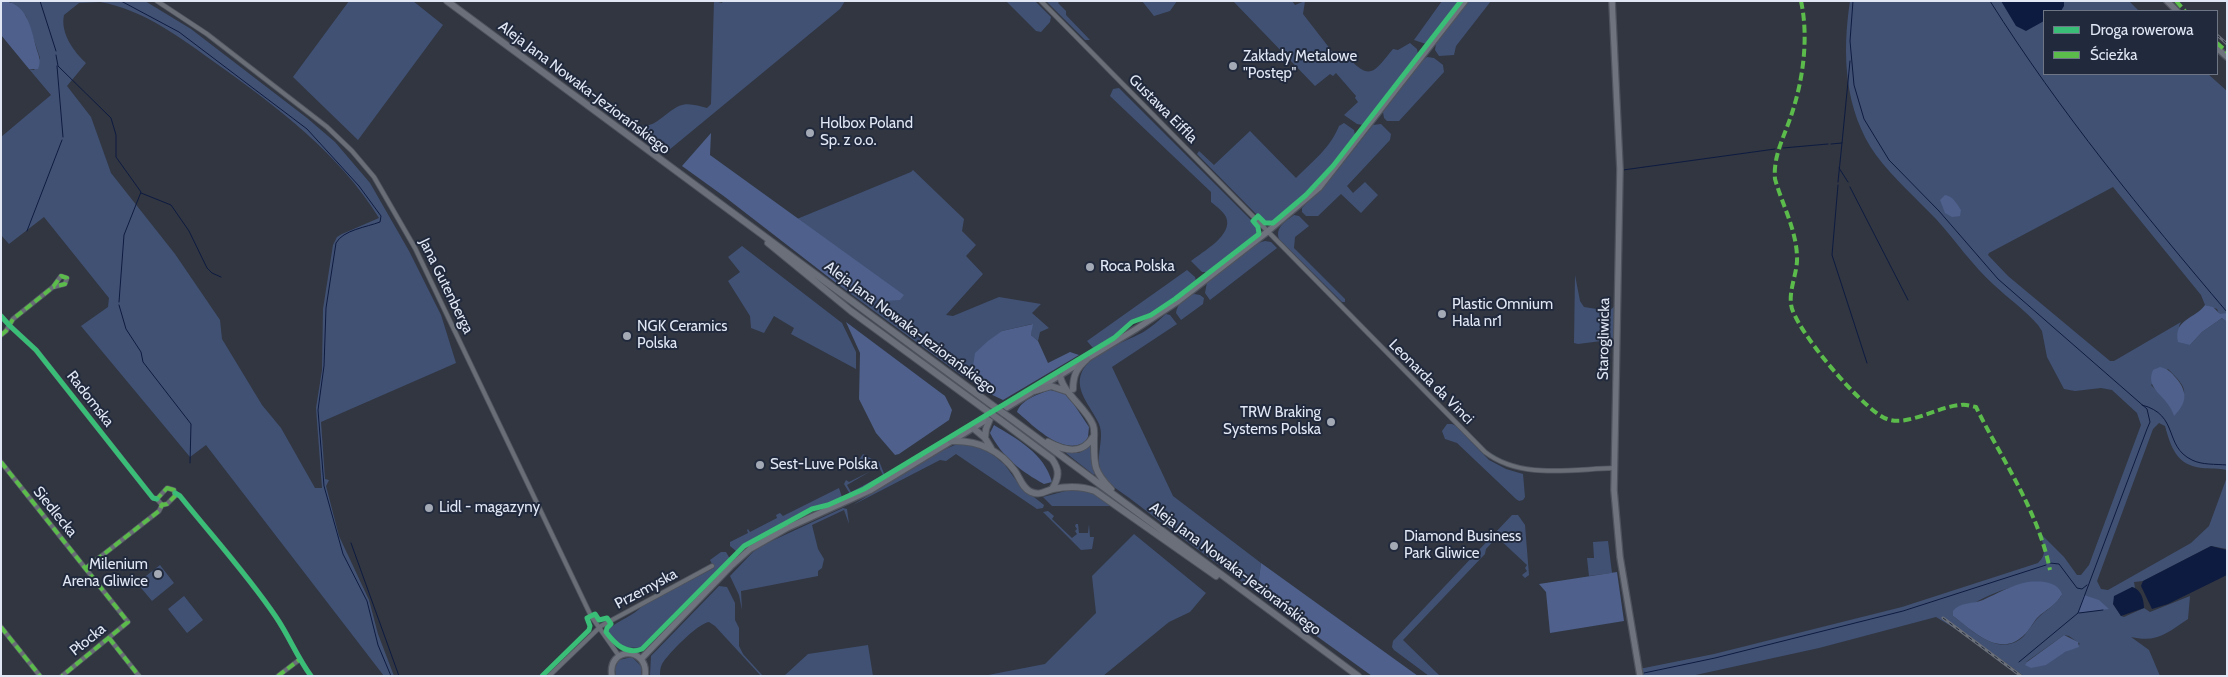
<!DOCTYPE html>
<meta charset="utf-8">
<style>
body{margin:0}
#map{position:relative;width:2228px;height:677px;overflow:hidden;background:#313641;font-family:Cabin,sans-serif}
canvas{display:block}
.frame{position:absolute;inset:0;border:2px solid #e1e7f4;pointer-events:none}
.legend{position:absolute;left:2043px;top:10px;width:175px;height:65px;box-sizing:border-box;background:#212a3d;border:1px solid #6e7686;margin:0;padding:6px 9px;list-style:none;font-size:15px;color:#e1e7f4}
.legend li{display:flex;align-items:center;gap:10px;height:25px}
.legend b{width:25px;border:1px solid #6e7686}
</style>
<div id="map">
<canvas width="2228" height="677"></canvas>
<div class="frame"></div>
<ul class="legend">
<li><b style="height:6px;background:#3abd76"></b>Droga rowerowa</li>
<li><b style="height:6px;background:#5cbc4b"></b>Ścieżka</li>
</ul>
</div>
<script>
const ctx = document.querySelector('canvas').getContext('2d');
ctx.lineJoin = 'round';
function fillPath(path, color) {
  ctx.fillStyle = color;
  ctx.fill(path, 'evenodd');
}
function strokePath(path, color, width, dash) {
  ctx.strokeStyle = color;
  ctx.lineWidth = width;
  ctx.lineCap = dash ? 'butt' : 'round';
  ctx.setLineDash(dash || []);
  ctx.stroke(path);
}
function drawText(font, color, halo, rows, align = 'center') {
  ctx.font = font + ' Cabin,sans-serif';
  ctx.lineWidth = 4;
  ctx.setLineDash([]);
  ctx.textBaseline = 'middle';
  ctx.strokeStyle = halo;
  ctx.fillStyle = color;
  for (const [text, x, y, turn = 0] of rows) {
    ctx.save();
    ctx.translate(x, y);
    ctx.rotate((+turn || 0) * Math.PI / 180);
    ctx.textAlign = isNaN(turn) ? turn : align;
    if (halo) ctx.strokeText(text, 0, 0);
    ctx.fillText(text, 0, 0);
    ctx.restore();
  }
}
fillPath(new Path2D(`
 M9,1H145L191,29L307,118L335,142L370,183L409,251L441,315L456,363L321,422L325,479L329,480L326,486L339,536L369,600L378,634L394,676H384L206,445L190,457L81,326L108,307L109,298L44,217L9,244L1,235V137L51,95L29,69L34,70L40,58L26,16ZM100,2C143,9 182,39 217,64C277,107 339,153 379,218L342,234L337,237L333,245L323,309L322,370L316,408L322,488H315L281,428L262,405L222,339L220,320L175,254L111,173L91,117L67,86L86,63C74,52 60,33 64,15L79,3Z
 M349,1H413L443,25L358,140L293,77Z
 M714,1L722,3L723,1H845L840,9L669,150L633,123C653,133 662,114 679,106C688,102 698,106 707,108L711,104Z
 M1006,1H1035L1051,17L1050,22L1041,32L1036,31Z
 M1046,1H1060L1058,3L1066,11V15L1090,40H1085Z
 M1142,1H1177L1170,11L1154,16Z
 M1233,1H1292L1295,5L1305,1L1303,14L1341,63L1349,58C1371,83 1376,69 1393,49L1398,50L1410,43L1417,49L1418,54L1363,125L1357,124L1344,115L1358,102L1355,98L1356,96L1336,73L1333,76L1330,74L1315,86Z
 M1442,1H1459L1426,44L1414,40Z
 M1468,1H1491L1456,46L1454,55L1439,56L1435,50L1436,43Z
 M1850,1H2129L2139,11H2044V74H2208L2227,91V314H2219L2217,309L2205,305L2201,295L2113,187L1989,253L1988,255L2008,276L2110,361H2114L2181,322L2179,326L2190,345L2202,332L2222,318L2227,322V470C2219,468 2210,469 2202,468C2176,465 2171,447 2165,426L2159,423L2153,429L2097,581L2101,589L2108,590L2191,543L2209,526L2227,477V549L2211,546L2143,581L2134,582L2135,588L2132,587L2113,604L2121,616L2124,617L2144,608L2150,612L2190,596L2188,619C2167,633 2157,643 2131,637L2149,650L2160,676H2024L1974,640L1936,617L1819,648L1691,676H1640L1639,669L1714,654L1902,607L2038,563C2049,553 2043,543 2038,531L2064,557L2077,575H2081L2089,565L2141,425L2137,413L2112,390L2101,388L2075,391L2064,389L2047,357L2042,331L2038,325C2025,310 2008,298 1994,285C1972,265 1955,240 1936,219C1916,198 1893,178 1876,155C1844,110 1842,54 1850,1ZM2168,369C2188,389 2189,391 2174,415L2169,403L2151,385ZM2041,582L2061,596C2055,606 2044,611 2036,620C2032,625 2028,631 2024,636C2000,659 1973,631 1953,616C1980,598 2009,584 2041,582ZM2064,635L2069,636L2080,644L2065,652L2026,662Z
 M1427,57L1434,58L1443,65L1444,72L1399,121H1387L1384,118L1383,112L1422,61Z
 M1119,88L1257,226V234L1208,272H1202L1191,261C1202,252 1234,235 1226,217C1223,211 1216,206 1211,202V192L1110,96L1113,89Z
 M1344,123L1354,130L1355,135L1317,182L1278,218L1271,222L1262,220L1197,154L1199,151L1214,165L1250,131L1296,178C1312,162 1331,147 1339,126Z
 M1381,124L1391,134L1390,140L1347,186L1353,193L1365,182L1378,195L1361,213L1341,194L1318,216H1306L1302,212V208L1336,172L1373,125Z
 M913,170L964,219L962,231L976,245L966,256L983,274L946,315L953,316L999,297L1041,304L1032,313L1049,328L1040,332L1038,341L1031,335L1032,324L1002,331L973,368L971,380L961,375L840,286L853,289L876,300L797,219L911,172Z
 M1294,215L1299,216L1309,226L1295,237L1294,248L1345,299V302H1342L1279,239C1275,227 1286,221 1294,215Z
 M1265,241L1271,242L1277,248L1210,300L1205,293L1207,282L1258,243Z
 M742,246L842,323L856,352V369L791,334L794,328L774,316L764,333L751,328L750,316L728,281L740,272L728,257Z
 M1187,270L1195,277L1196,281L1154,312L1133,321L1116,335L1093,348L1087,341Z
 M1575,275L1580,301L1584,307L1609,311L1616,305L1617,339L1578,344L1574,343Z
 M1194,294L1200,295L1204,298L1203,304L1181,320L1176,313C1177,304 1185,297 1194,294Z
 M1166,314L1170,315L1177,324L1112,367L1173,496L1261,563L1257,593C1216,562 1173,532 1132,500C1122,492 1106,484 1101,472C1095,456 1105,438 1099,424C1091,406 1071,388 1084,368C1096,351 1128,341 1145,331C1153,326 1159,320 1166,314Z
 M1447,424H1452L1456,426L1489,460L1506,469L1523,474L1525,497L1523,500L1519,501L1516,499L1457,443L1445,439L1442,431Z
 M957,444L980,445L992,454L1005,465L1020,486L1044,505L1043,508L1037,509L956,454L946,461L940,460L853,505L937,453Z
 M1091,446V461L1095,474L1094,475L1066,453H1079Z
 M863,454L877,462L879,461L885,476L850,494L844,484L846,480L849,482L871,471L872,466L876,468L847,485L851,492L883,475L878,465L873,462L868,464L867,461L854,467Z
 M839,488L842,497L825,505L815,506L742,545L736,551L730,546V542L748,533L747,530L748,529L750,532L777,518L776,515L780,513L783,516Z
 M1073,489L1094,493L1111,506H1052L1043,497Z
 M843,508L847,509L849,524L844,510L812,525L818,549L824,559L822,568L818,571V576L741,591L742,610L739,595L730,576L753,552L763,545Z
 M1048,511L1054,516L1052,519L1072,538L1077,534L1075,531L1077,529L1075,526L1076,524H1078L1079,533H1088L1089,524L1090,537H1094L1092,549L1081,550L1043,512Z
 M1512,515H1518L1525,525L1529,575L1525,578L1522,575L1527,571L1525,568L1527,565L1497,537L1486,549L1485,554L1403,640L1440,676H1429L1394,650L1392,647L1393,641Z
 M1134,534L1206,593L1190,612L1169,622L1103,676H983L1045,664L1096,613L1092,576Z
 M1608,541L1612,573L1589,576L1587,558H1594L1593,542Z
 M721,552H726L730,559L641,648L621,647L608,633V630C619,619 633,617 643,605L714,568L710,560Z
 M160,565L174,583L152,601L137,583Z
 M719,586L727,587L735,603V620L739,628V646L743,654L763,676H761L715,626L709,622C698,623 668,654 662,664C660,668 660,672 660,676H650L651,656Z
 M184,596L203,620L187,633L168,609Z
 M868,645L873,676H784L808,654Z
 M632,657L641,666V676H616L615,668L619,660Z`), '#415174');
fillPath(new Path2D(`
 M1,1C26,1 31,27 36,47C38,55 42,60 38,69H29L1,35Z
 M711,133L710,155L904,295L900,300L883,301L840,286L725,197L682,166Z
 M1945,195C1953,196 1957,204 1961,210L1960,216L1952,217L1945,213L1940,200Z
 M2205,305L2213,307L2220,314L2227,313V322L2222,318L2202,332L2190,345L2178,342C2173,319 2195,319 2205,305Z
 M846,322L945,396L952,410L949,420L899,454L895,455L876,433L859,399L860,353Z
 M1033,324L1031,335L1038,341L1048,363L1070,352L1079,355L1003,400L984,391L971,380L975,353L988,341L1002,331Z
 M2160,367C2168,369 2171,372 2176,378C2188,392 2187,403 2174,416C2168,395 2144,390 2153,370Z
 M1050,390L1064,393L1073,403L1089,427L1088,437L1085,442C1062,456 1034,426 1017,412C1021,400 1038,394 1050,390Z
 M994,425C1017,439 1044,453 1052,482L1044,484C1022,472 1002,457 990,433Z
 M1261,563L1418,676H1372L1257,593Z
 M1617,572L1624,621L1550,633L1546,592L1539,584Z
 M2028,582C2041,581 2057,581 2062,594C2057,605 2045,610 2037,618C2032,624 2029,631 2023,636C1999,658 1973,631 1953,616V611C1960,602 1973,604 1983,600C1998,593 2012,585 2028,582Z
 M2084,595L2099,600L2109,609L2078,613Z
 M2064,635L2078,642L2079,647L2065,652L2046,665L2031,668L2025,665L2027,662Z`), '#4e608b');
fillPath(new Path2D(`
 M2001,1H2064V6L2061,11H2044V21L2026,31L2016,26Z
 M2211,546L2227,550V575L2168,604L2152,609L2141,586L2143,581Z
 M2132,587C2141,589 2144,600 2144,608L2121,616L2113,604L2114,596Z`), '#0e1b40');
strokePath(new Path2D(`
 M40,1L56,51
 M121,1L179,32L307,129L359,186L381,216L380,222C367,227 343,230 336,243L326,308L324,366L318,410L324,486L343,554L367,601L378,645L391,676
 M1853,1L1850,41L1854,85L1864,119L1889,160L1939,211L1998,279L2147,409L2150,422L2147,429L2078,613L2019,662
 M1990,1C2060,112 2143,213 2227,312
 M56,55L58,66L111,118L116,135V157L141,192L124,235L119,302
 M57,66L63,137
 M1831,144L1842,143L1850,61
 M1783,148L1828,144
 M1839,168L1848,182
 M1623,170L1775,149
 M1838,182L1842,143
 M1838,185L1832,255L1867,363
 M1850,187L1908,300
 M141,193L171,205L189,231L207,268L212,273L221,277
 M27,231L62,140
 M119,305L126,329L141,352L143,362L191,424L190,463
 M2142,405C2180,415 2163,446 2192,460C2202,465 2215,464 2227,465
 M351,543L399,676
 M2050,563L2059,564L2077,588L2082,589L2087,585
 M2079,613L2103,610
 M1644,673L1715,658L1903,611L2046,565`), '#0e1b40', 1);
const street = new Path2D(`
 M157,1L207,34L327,127L352,151L374,177L415,248L591,616L619,656
 M1041,1L1485,452C1521,480 1572,469 1614,468
 M1,316L10,326L36,350L153,498L157,499
 M1,335L6,331L13,319L53,287L61,276L67,278L65,284L53,287
 M1,462L128,622L62,676
 M167,488L174,490L175,496L167,504L162,505L157,499Z
 M175,493L180,496C212,536 247,574 276,617C289,636 297,657 311,676
 M86,568L159,511L162,505
 M1,627L40,676
 M109,638L139,676
 M278,676L299,660
 M549,676L601,626L712,566`);
const secondary = new Path2D(`
 M1612,1L1620,169L1614,490L1620,557L1640,676
 M2167,1L2177,11
 M2217,48L2227,57
 M641,659L731,566L750,549L787,528L871,490L1136,329L1177,302L1267,232L1319,188L1465,1
 M612,676C607,646 649,646 645,676`);
const primary = new Path2D(`
 M447,1L992,405
 M768,243L851,311L983,408
 M1060,374C1061,392 1086,407 1093,425C1095,430 1094,435 1094,440C1094,464 1093,471 1111,489
 M1073,389C1073,375 1077,368 1087,359
 M1034,391L1051,386L1066,391
 M1009,417L1358,676
 M1000,420L1052,459C1060,470 1059,478 1052,489
 M973,428L985,438L991,448
 M985,438L986,429L991,416
 M951,441C977,440 999,449 1015,471C1020,478 1022,488 1031,492C1040,496 1045,491 1053,489C1068,486 1082,486 1095,491L1216,576
 M1048,442C1065,451 1082,455 1093,437`);
strokePath(street, '#4e535d', 5.5);
strokePath(secondary, '#4e535d', 8);
strokePath(primary, '#4e535d', 8);
strokePath(street, '#6a6e77', 4);
strokePath(secondary, '#6f737d', 5.5);
strokePath(primary, '#6a6f79', 6);
const rail = new Path2D(`
 M2217,35L2227,44
 M1943,618L2021,676`);
strokePath(rail, '#6a6f78', 3);
strokePath(rail, '#212a3d', 1, [4]);
const primaryBridge = new Path2D(`
 M992,405L1009,417
 M983,408L1000,420`);
strokePath(primaryBridge, '#4e535d', 8, []);
strokePath(primaryBridge, '#6a6f79', 6);
strokePath(new Path2D(`
 M1801,1C1809,38 1803,81 1791,116C1784,137 1773,156 1775,179C1782,204 1796,229 1797,256C1798,272 1789,288 1791,304C1793,328 1865,412 1887,419C1907,427 1939,406 1961,405C1965,404 1971,406 1976,407C2002,460 2038,510 2050,570
 M2176,1L2185,11
 M2217,43L2227,52
 M1,335L6,331L13,319L53,287L61,276L67,278L65,284L53,287
 M1,462L128,622L62,676
 M167,488L174,490L175,496L167,504L162,505L157,499Z
 M86,568L159,511L162,505
 M1,627L40,676
 M109,638L139,676
 M278,676L299,660`), '#5cbc4b', 4, [8, 4]);
strokePath(new Path2D(`
 M1,316L10,326L36,350L153,498L157,499
 M175,493L180,496C212,536 247,574 276,617C289,636 297,657 311,676
 M542,676L589,630L590,626L587,618L595,614L599,620L607,618L611,624L607,628L606,632C615,644 626,655 642,649L744,546L812,509L828,505L864,489L1114,338L1132,322L1151,315L1175,299L1259,234L1258,227L1253,221L1258,216L1265,223H1273L1306,195L1333,166L1461,1`), '#3abd76', 5);
for (const [x, y, r, color] of [
 [1233,66,5,"#a3a9b5"],
 [810,133,5,"#a3a9b5"],
 [1090,267,5,"#a3a9b5"],
 [1442,314,5,"#a3a9b5"],
 [627,336,5,"#a3a9b5"],
 [1331,422,5,"#a3a9b5"],
 [760,465,5,"#a3a9b5"],
 [429,508,5,"#a3a9b5"],
 [1394,546,5,"#a3a9b5"],
 [158,574,5,"#a3a9b5"]
]) {
  const dot = new Path2D();
  dot.arc(x, y, r, 0, 2 * Math.PI);
  ctx.fillStyle = color;
  ctx.fill(dot);
  strokePath(dot, '#212a3d', 2);
}
drawText('15px', '#e1e7f4', '#212a3d', [
 ["Zakłady Metalowe",1243,57],
 ["\"Postęp\"",1243,74],
 ["Holbox Poland",820,124],
 ["Sp. z o.o.",820,141],
 ["Roca Polska",1100,267],
 ["Plastic Omnium",1452,305],
 ["Hala nr1",1452,322],
 ["NGK Ceramics",637,327],
 ["Polska",637,344],
 ["TRW Braking",1321,413,"right"],
 ["Systems Polska",1321,430,"right"],
 ["Sest-Luve Polska",770,465],
 ["Lidl - magazyny",439,508],
 ["Diamond Business",1404,537],
 ["Park Gliwice",1404,554],
 ["Milenium",148,565,"right"],
 ["Arena Gliwice",148,582,"right"]
], 'left');
drawText('15px', '#e1e7f4', '#212a3d', [
 ["Aleja Jana Nowaka-Jeziorańskiego",584,88,37],
 ["Gustawa Eiffla",1163,109,45],
 ["Jana Gutenberga",446,286,64],
 ["Aleja Jana Nowaka-Jeziorańskiego",910,328,37],
 ["Starogliwicka",1604,339,-89],
 ["Leonarda da Vinci",1431,382,45],
 ["Radomska",90,399,52],
 ["Siedlecka",55,512,51],
 ["Aleja Jana Nowaka-Jeziorańskiego",1235,569,37],
 ["Przemyska",646,589,-28],
 ["Płocka",88,640,-39]
]);
</script>
